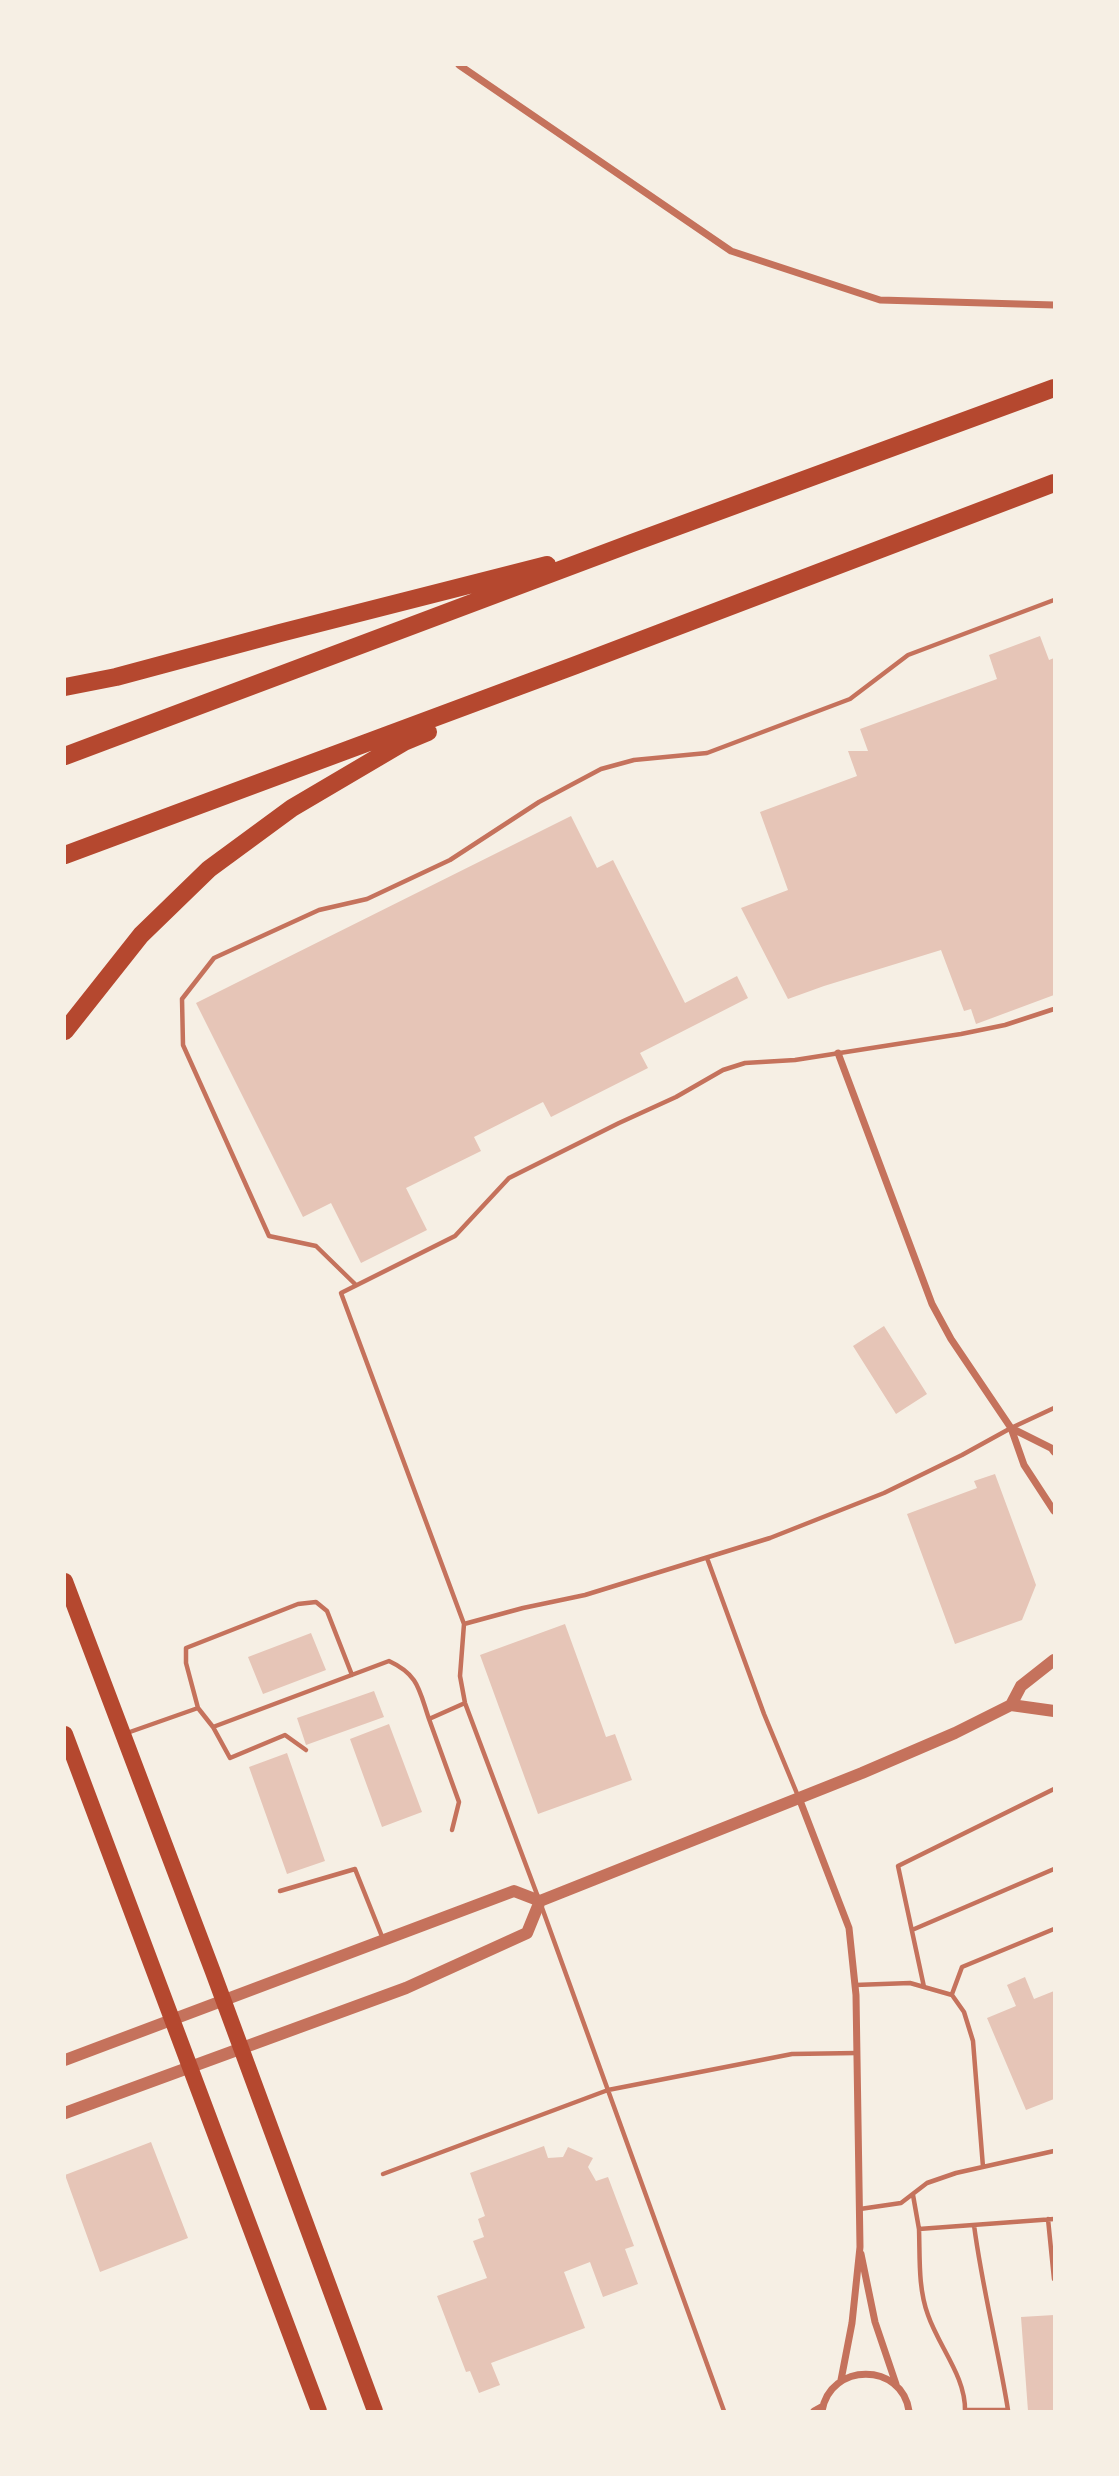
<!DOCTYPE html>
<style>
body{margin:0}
#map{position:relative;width:1119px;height:2476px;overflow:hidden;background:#f6efe4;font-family:Helvetica,sans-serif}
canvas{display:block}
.frame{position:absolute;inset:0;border:66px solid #f6efe4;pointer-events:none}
</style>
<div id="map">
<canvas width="1119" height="2476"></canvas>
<div class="frame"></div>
</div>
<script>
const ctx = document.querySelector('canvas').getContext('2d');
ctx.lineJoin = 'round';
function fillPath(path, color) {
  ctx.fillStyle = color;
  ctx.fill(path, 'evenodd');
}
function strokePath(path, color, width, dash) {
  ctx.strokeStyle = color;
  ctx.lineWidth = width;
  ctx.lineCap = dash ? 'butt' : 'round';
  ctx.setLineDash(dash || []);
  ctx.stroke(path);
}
fillPath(new Path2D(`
 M1040,636L1049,660L1054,658V995L976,1024L971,1009L964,1011L941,950L824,986L788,999L741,908L788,890L760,812L857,776L848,751H868L860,729L997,679L989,655Z
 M571,816L597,868L613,860L685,1003L737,976L748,998L640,1053L648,1068L551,1117L543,1102L474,1137L481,1151L406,1188L427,1230L361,1263L331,1203L303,1217L196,1003Z
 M884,1326L927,1394L896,1414L853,1346Z
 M995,1474L1036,1585L1022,1620L955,1644L907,1514L977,1488L974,1481Z
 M565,1624L606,1737L615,1734L632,1780L538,1814L480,1655Z
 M311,1633L326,1670L263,1694L248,1657Z
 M374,1691L384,1717L306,1745L297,1718Z
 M389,1724L422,1812L382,1827L350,1739Z
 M287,1753L325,1861L287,1874L249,1767Z
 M1025,1977L1034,1999L1054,1991V2099L1026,2110L987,2018L1016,2006L1007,1985Z
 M151,2142L188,2238L100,2272L65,2175Z
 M544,2146L548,2158L563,2157L568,2147L593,2158L588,2167L596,2181L608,2177L634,2246L625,2249L638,2284L603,2297L590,2262L564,2272L585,2328L491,2363L500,2385L479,2393L470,2371L466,2372L437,2296L487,2278L473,2241L484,2237L478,2219L485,2216L470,2173Z
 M1054,2315V2411H1028L1021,2317Z`), '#e6c5b7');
strokePath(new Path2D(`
 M1054,1009L1005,1025L961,1034L795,1060L745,1063L723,1070L676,1097L619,1123L509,1178L455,1236L341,1293L464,1624L523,1608L585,1595L770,1538L884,1493L962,1455L1011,1428L1054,1408
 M356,1285L316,1246L269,1236L183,1045L182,999L214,958L319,910L367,899L450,860L539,802L601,769L634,760L707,753L850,699L908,655L1054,600
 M707,1558L764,1714L798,1796
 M464,1624L460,1676L465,1703L538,1897
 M198,1708L186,1663V1648L298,1604L316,1602L327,1611L352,1675
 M213,1727L389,1661C419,1675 419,1690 429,1719
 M127,1733L198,1708L213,1727L230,1758L285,1735L306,1750
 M452,1830L459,1802L429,1719L465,1703
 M280,1891L355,1869L383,1939
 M541,1905L724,2411
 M912,1930L1054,1869
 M855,1985L910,1983L952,1995L964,2012L973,2041L983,2167
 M924,1987L898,1866L1054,1789
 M952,1994L962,1967L1054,1929
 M383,2174L608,2090L792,2054L857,2053
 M913,2195L919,2229L1054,2219
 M860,2209L901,2203L927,2183L956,2173L1054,2151
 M1048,2219L1054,2279
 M919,2229C920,2258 918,2288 928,2315C939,2347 966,2377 965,2411
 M965,2410H1008C998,2348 982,2287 974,2225`), '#c5725c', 4.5);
strokePath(new Path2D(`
 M459,65L731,251L880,300L1054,305
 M838,1053L932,1304L951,1339L1011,1428L1024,1465L1054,1511
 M1011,1428L1051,1448L1054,1452
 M799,1798L849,1928L856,1995L860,2247L852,2323L841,2380
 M861,2254L875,2322L896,2384
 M814,2411L823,2406
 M822,2411C830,2362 902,2362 909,2411`), '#c5725c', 7);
strokePath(new Path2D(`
 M1011,1705L1021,1686L1054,1660
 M65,2060L514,1891L540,1901L862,1773L955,1733L1011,1705L1054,1711
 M65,2113L406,1988L527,1933L540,1901`), '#c5725c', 12);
strokePath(new Path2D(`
 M65,1581L213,1972L375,2411
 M65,1734L319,2411`), '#b5482f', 16);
strokePath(new Path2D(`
 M65,687L116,677L280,633L547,565
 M65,756L632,543L1054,388
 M65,855L576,665L1054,483
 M65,1031L141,935L209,869L292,808L404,742L428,732`), '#b5482f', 18);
</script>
